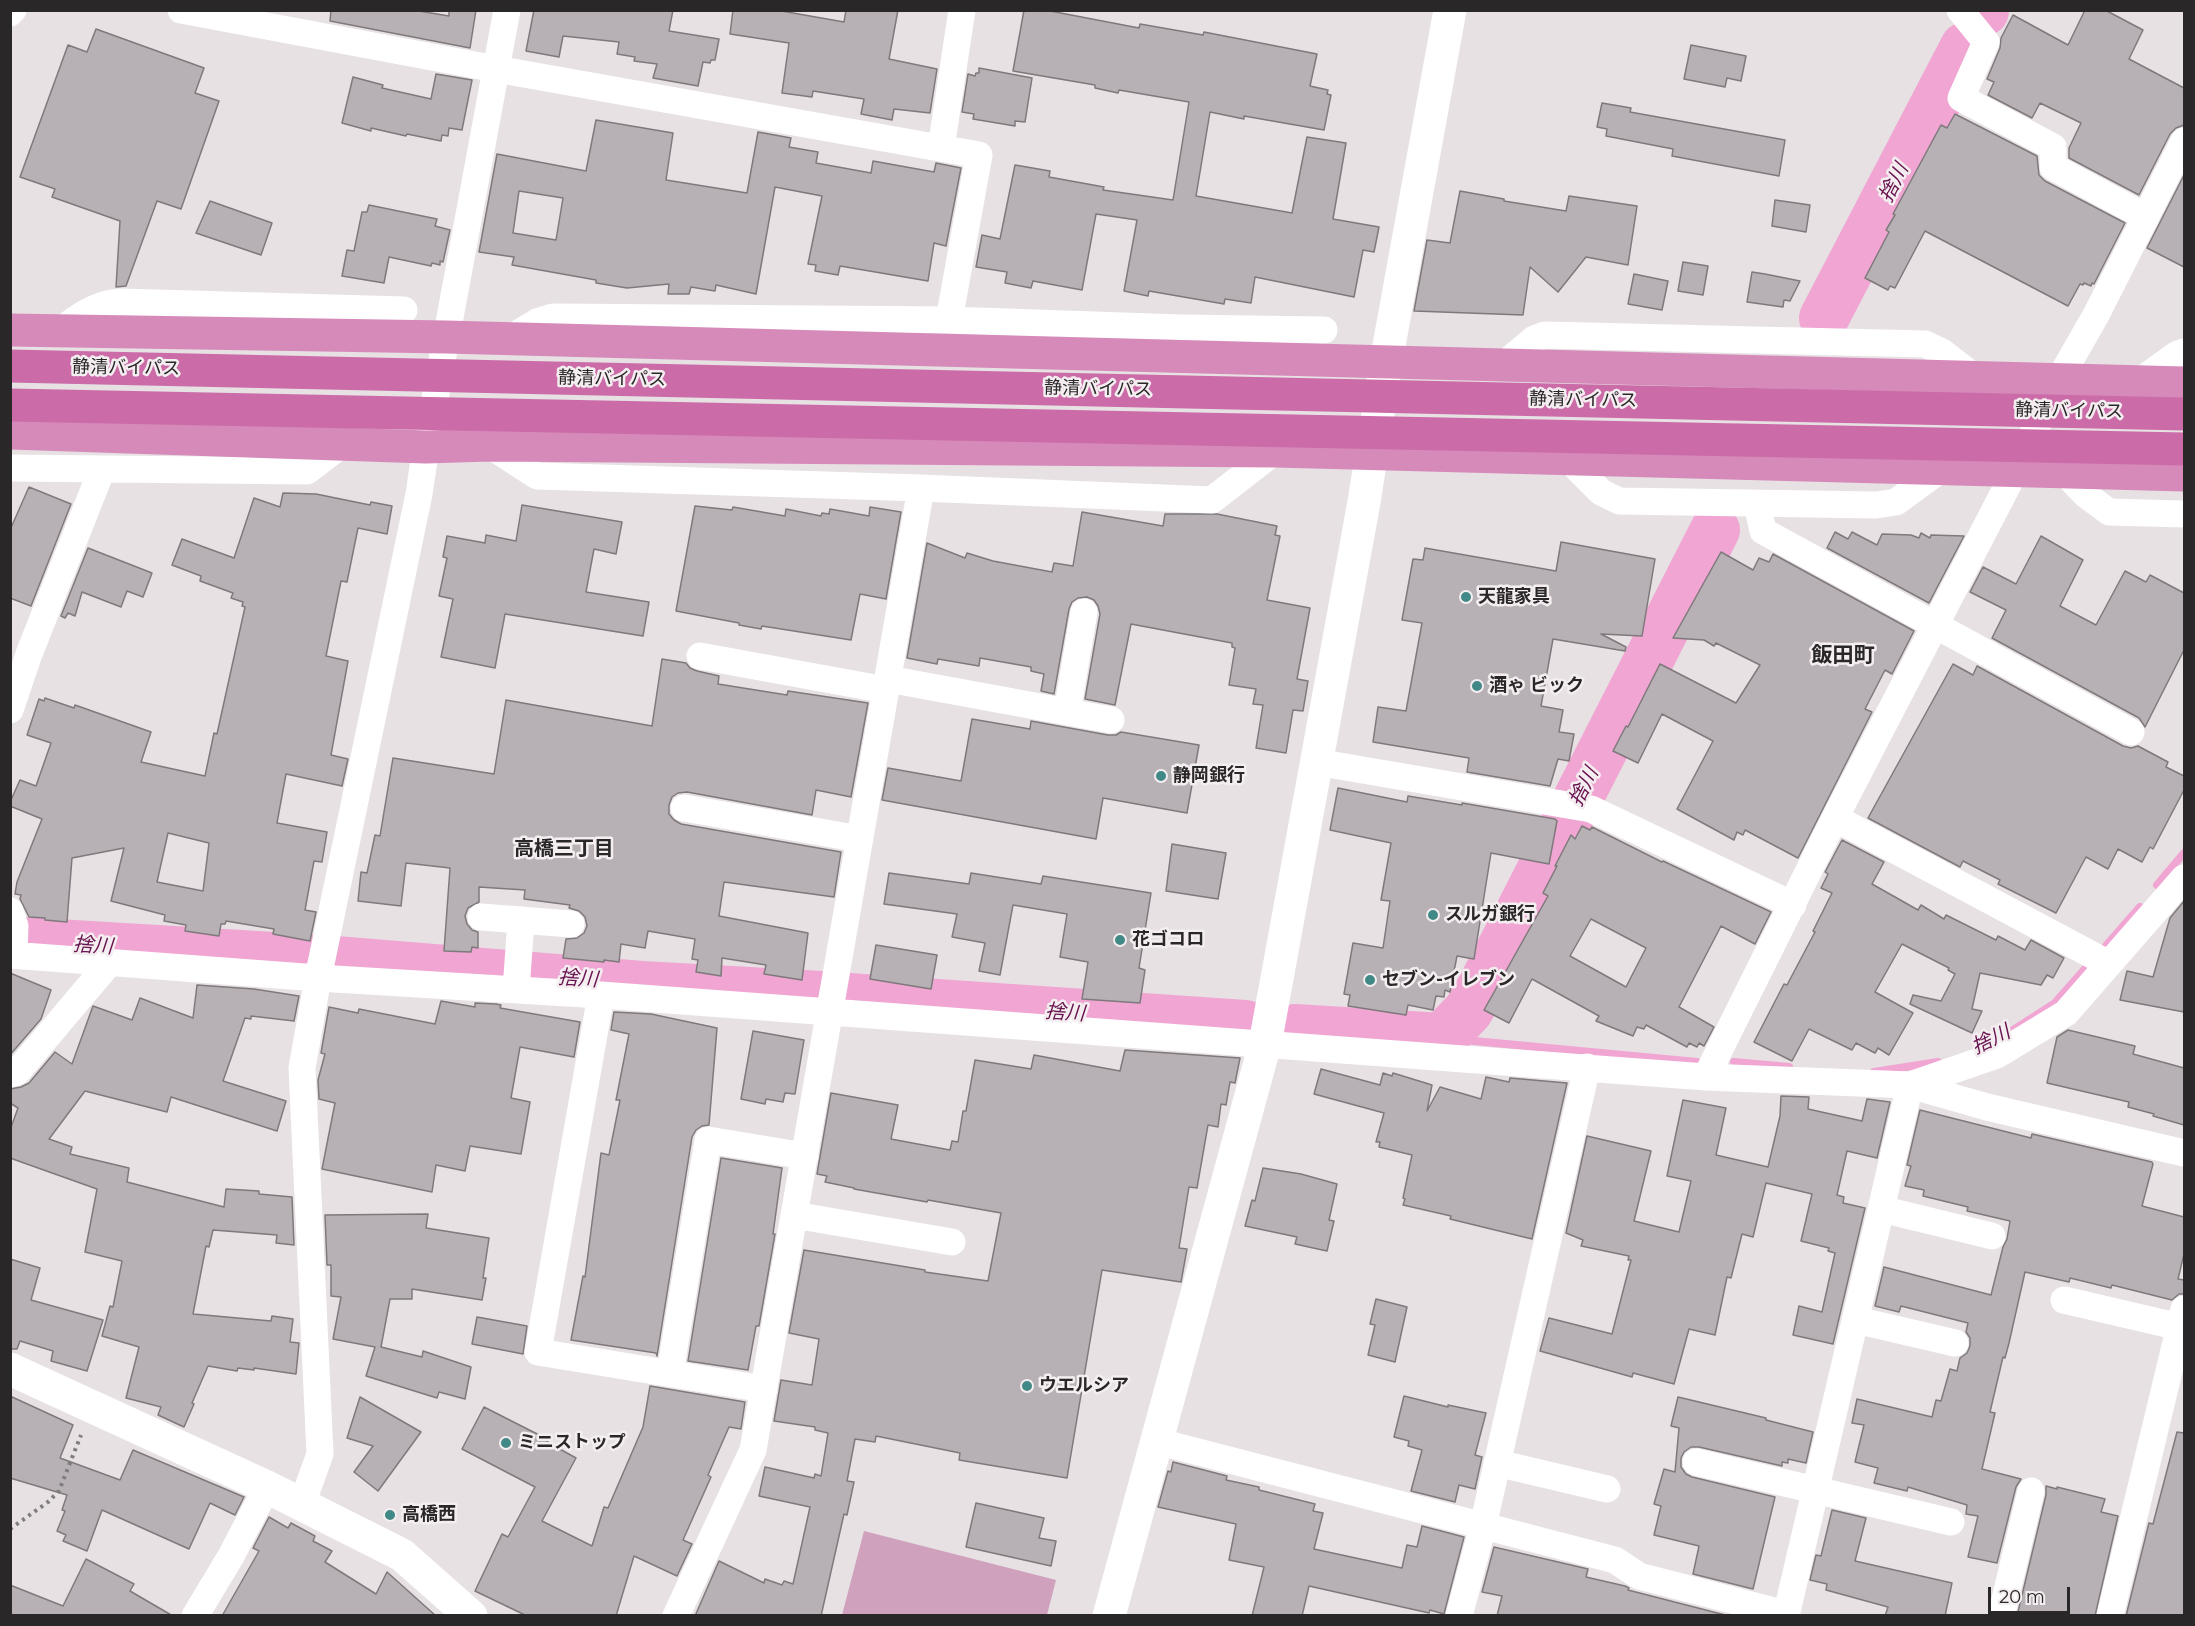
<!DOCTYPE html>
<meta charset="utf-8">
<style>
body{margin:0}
#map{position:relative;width:2195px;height:1626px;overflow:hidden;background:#e7e1e4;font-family:Montserrat,sans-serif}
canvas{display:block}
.frame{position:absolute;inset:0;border:12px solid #2a2729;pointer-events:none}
.scale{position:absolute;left:1988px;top:1587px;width:82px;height:27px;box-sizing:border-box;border:3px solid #2a2729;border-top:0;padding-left:8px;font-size:18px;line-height:21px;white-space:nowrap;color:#2a2729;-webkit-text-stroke:4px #f4eef1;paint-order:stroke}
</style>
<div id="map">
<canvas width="2195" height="1626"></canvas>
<div class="frame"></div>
<div class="scale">20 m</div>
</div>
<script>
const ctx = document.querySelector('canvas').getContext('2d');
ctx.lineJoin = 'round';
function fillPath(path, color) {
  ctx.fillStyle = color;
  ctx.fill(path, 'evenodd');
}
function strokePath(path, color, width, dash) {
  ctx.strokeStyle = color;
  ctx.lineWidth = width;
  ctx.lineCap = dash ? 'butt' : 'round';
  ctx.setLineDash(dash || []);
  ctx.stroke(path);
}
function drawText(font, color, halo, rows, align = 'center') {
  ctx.font = font + ' Montserrat,"Noto Sans JP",sans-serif';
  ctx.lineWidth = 5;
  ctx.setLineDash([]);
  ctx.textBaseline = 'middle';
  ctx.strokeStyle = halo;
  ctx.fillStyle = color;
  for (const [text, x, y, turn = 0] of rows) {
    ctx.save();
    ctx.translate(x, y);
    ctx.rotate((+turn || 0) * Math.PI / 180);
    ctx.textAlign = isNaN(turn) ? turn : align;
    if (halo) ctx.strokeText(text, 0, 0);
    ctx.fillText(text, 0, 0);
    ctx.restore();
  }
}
fillPath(new Path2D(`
 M864,1531L1056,1580L1047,1615H842Z`), '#cfa1bc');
strokePath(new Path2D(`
 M2157,885L2184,853
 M2106,946L2140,907
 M2013,1030L2055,1003L2085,969
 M1442,1038L1697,1062
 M1734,1062L1789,1067
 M1874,1072L1938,1062`), '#f0a5d2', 8);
strokePath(new Path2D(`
 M1984,11V10
 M1824,318L1965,47
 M23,942L307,959
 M335,961L642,986L821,996
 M849,998L1245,1025
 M1295,1029L1442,1038L1468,1011L1483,985L1715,530`), '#f0a5d2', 50);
const building = new Path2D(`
 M331,10H413L449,16V10H476L470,48L330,21Z
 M534,10H673L669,31L719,39L715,60H711L710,63L703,62L698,86L653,78L657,64L634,61L635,57L617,54L619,42L563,36L559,57L526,51Z
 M733,10H776L844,22L846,10H898L889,59L937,69L930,113L894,109L892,120L861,114L864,99L813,91L812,97L782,93L789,43L730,34Z
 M1024,10H1045L1139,28L1140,24L1203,35L1204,32L1317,54L1310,86L1328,90L1327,94L1331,95L1324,130L1244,116V119L1210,112L1196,196L1292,213L1307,137L1346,143L1333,219L1379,227L1374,252L1363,250L1354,297L1255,277L1251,303L1225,299L1224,304L1149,291L1148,296L1124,291L1137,220L1096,214L1082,290L1033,281L1031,288L1005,283L1007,272L976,267L982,235L1000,239L1015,165L1050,171L1049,177L1104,187L1103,190L1173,200L1189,102L1119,90L1118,93L1095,88V85L1013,71Z
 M2085,10H2105L2143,30L2129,59L2184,88V125L2176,128L2170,134L2139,195L2069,158V148L2081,123L2040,103L2032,118L1988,95L1994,82L1987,79L2000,48L2001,38L2013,15L2068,45Z
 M96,29L204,68L195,93L219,101L181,209L157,201L126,286L116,287L120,221L52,197L55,189L20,177L68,45L87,52Z
 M1691,45L1746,56L1741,81L1727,78L1725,87L1684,79Z
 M979,68L1032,78L1025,122L1015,121V126L973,119L974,114L962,112L968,74L975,76L976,73H979Z
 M436,74L472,80L462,130L449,128L448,136L442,135L441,141L407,134L406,136L371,128V131L342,123L353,77L383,85L382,88L431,99Z
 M1602,103L1631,108L1630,112L1785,140L1779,176L1672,156L1673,149L1606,136L1607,129L1597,127Z
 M1955,114L2037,156L2039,175L2045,181L2125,223L2094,284L2092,283L2091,286L2084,283L2083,285L2080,284L2068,306L1925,231L1895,288L1890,286L1888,290L1865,278L1889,232L1886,230L1895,215L1893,214L1941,125L1947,128Z
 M596,120L673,133L666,180L747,193L758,132L791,138L789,147L818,152L816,163L871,173L873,161L934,172L936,163L961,168L946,246L934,243L928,281L840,266L838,275L815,271L816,265L808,264L822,196L775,187L756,294L716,285L715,291L691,287L689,294H668L669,284L627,288L596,283V280L512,265L514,257L479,252L497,154L586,171ZM519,191L563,198L556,240L513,233Z
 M2184,175V267L2147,248Z
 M1460,191L1504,199V201L1566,211L1569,196L1637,206L1628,265L1586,257L1558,292L1530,267L1523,315L1414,311L1427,240L1450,243Z
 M1775,200L1810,205L1806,232L1772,226Z
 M210,201L272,223L261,255L196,233Z
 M369,205L437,219L435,226L450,230L443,262L440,261V265L432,263L431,266L389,257L384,283L342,276L347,250L354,251L362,212H367Z
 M1683,262L1708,266L1703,295L1678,291Z
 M1752,272L1765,274L1800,281L1790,301L1784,300L1783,307L1747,302Z
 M1634,274L1668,281L1662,310L1628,304Z
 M29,487L71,504L31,606L10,598V530Z
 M283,493L316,494L370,505L371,502L392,506L387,534L358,528L347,582L341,581L326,656L348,661L331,755L348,759L342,786L286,774L277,823L327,832L322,862L314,861L305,910L316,912L310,941L273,934L274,929L226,921L225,924H221L219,936L185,931L186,925L164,921L165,915L111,901L124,848L72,858L67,922L45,920V918L29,917L20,899L21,895L15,894L17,882L42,819L10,806V802L20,780L36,786L51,743L27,735L39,699L44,701L45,698L74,708L75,705L151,732L141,762L205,776L214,733L217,734L245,607L242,606L243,602L231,598L233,593L200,581L201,576L172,565L182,539L234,558L254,498L280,507ZM168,833L209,843L203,891L157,882Z
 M522,505L622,522L616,554L594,549L586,592L649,602L643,636L505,614L495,668L441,657L453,599L439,596L447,558L443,557L447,536L485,543L486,535L516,541Z
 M695,506L732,510L733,507L785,516L786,509L821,516L822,513L829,514L830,509L869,516L870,507L901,512L886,599L860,594L851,640L762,626L761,629L739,625V623L676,611Z
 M1082,512L1163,526L1165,514H1217L1277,526L1275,535L1280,536L1267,600L1310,608L1297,679L1308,681L1303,711L1293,710L1286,753L1256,748L1263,705L1253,704L1256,689L1229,685L1235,648L1232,647V643L1131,624L1115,705L1085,699L1100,614L1098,606L1094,600L1087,597L1078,598L1072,602L1069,609L1054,694L1041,691L1044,674L1031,671V667L980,658L979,666L938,659L937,664L907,658L927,543L965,558L967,553L993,561L1052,572L1054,563L1073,566Z
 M1835,532L1848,539L1852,532L1877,545L1882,534L1911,535L1919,538L1921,533L1930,538L1931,535L1964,536L1929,603L1827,548Z
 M2041,536L2083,560L2060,606L2096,625L2125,571L2146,582L2150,575L2184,593V650L2145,727L2139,718L1992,638L2006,610L1970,592L1983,567L2016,584Z
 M1561,542L1655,559L1642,636L1601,634L1626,647L1625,651L1553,639L1541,706L1563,710L1559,732L1574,734L1569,761L1558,759L1550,786L1467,772L1469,758L1373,742L1378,707L1406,711L1422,623L1402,620L1413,559L1423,560L1425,548L1556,571Z
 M88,548L152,573L143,597L127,591L121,607L82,592L75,616L68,613L65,618L61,616Z
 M1721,552L1753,570L1759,558L1769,562L1773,554L1914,631L1892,674L1885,670L1865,709L1872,712L1798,858L1745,830L1743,835L1737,832L1734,840L1677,809L1713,741L1662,714L1638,763L1613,751L1626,726L1628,727L1660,664L1736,703L1760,665L1716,643L1714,646L1704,640L1673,638Z
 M662,659L686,663L690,668L697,671L719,676L718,684L787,695L788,691L868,703L851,797L816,790L812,815L687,792L678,793L672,797L669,805V814L674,820L681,824L841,852L834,897L724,882L719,916L808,933L802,980L764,974L766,965L722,958L721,976L696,972L698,960L692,959L695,939L648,931L645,948L621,944L619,962L604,960V962L563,958L566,939L577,938L584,933L587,926L585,917L579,911L569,908L570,905L524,899L525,890L479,887V902L468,908L465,916L467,924L472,930L478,932V948L472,947L471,952L444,951L450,868L406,863L401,906L358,901L361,872L367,873L375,835L380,836L393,758L494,774L506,700L652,726Z
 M1953,664L1973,675L1977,666L2123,746L2131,748L2138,746L2168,762L2166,767L2184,776V790L2153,849L2150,847L2142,862L2118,849L2108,869L2086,857L2056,913L1998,884L2000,880L1963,861L1960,867L1868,818Z
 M972,719L1030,729L1031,721L1108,735H1116L1121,732L1199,745L1187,813L1103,798L1096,839L882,800L888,768L961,781Z
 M1338,788L1407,802L1408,796L1462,805V803L1555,819L1557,821L1549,864L1491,853L1474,959L1457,956L1450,992L1445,990L1444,997L1436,996L1433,1010L1408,1005L1406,1015L1348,1006L1350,995L1344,994L1353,943L1383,948L1390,901L1381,900L1391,843L1330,830Z
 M1582,826L1590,830L1592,827L1662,862L1663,861L1771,912L1755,944L1721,926L1679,1007L1714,1027L1704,1046L1699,1043L1697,1047L1689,1043L1687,1047L1646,1025L1644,1029L1637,1027L1633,1036L1596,1021L1599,1016L1532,979L1509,1023L1484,1010L1548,896L1543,893L1557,866H1555L1571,835L1575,839ZM1591,919L1646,948L1626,987L1570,956Z
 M1842,840L1884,862L1872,884L1918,910L1921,905L1944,919L1946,915L1996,940L1998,936L2025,950L2031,940L2064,958L2053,978L2047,975L2041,985L1980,973L1972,1009L1982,1011L1972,1033L1910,1004L1913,995L1941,1001L1955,974L1948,970L1949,968L1902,944L1875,992L1913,1013L1889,1055L1878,1048L1875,1053L1856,1043L1852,1050L1809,1029L1792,1061L1754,1042L1784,984L1787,985L1815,932L1813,931L1832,893L1821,888L1828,874L1825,872Z
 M1172,844L1226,853L1218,899L1166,891Z
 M889,873L969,884L971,873L1041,884L1043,876L1151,893L1139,968L1145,970L1140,1003L1082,999L1088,962L1060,957L1067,914L1013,905L1000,975L979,971L985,943L952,937L957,914L884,904Z
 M2184,901V1012L2120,1000L2127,971L2153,977L2170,918Z
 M876,945L937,955L931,989L870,979Z
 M10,973L51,990L41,1019L10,1055Z
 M197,985L254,989L299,996L294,1021L251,1016V1019L245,1018L223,1081L286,1101L277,1131L171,1097L167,1112L85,1091L49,1139L72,1147L70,1154L129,1168L127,1182L224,1207L226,1189L259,1191V1194L292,1197L294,1245L276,1243L277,1235L213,1230L209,1247L206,1246L193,1314L271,1321L272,1316L293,1319L290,1342L299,1343L296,1374L254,1368V1370L238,1368L237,1371L208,1366L192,1403L194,1404L184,1427L158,1415L161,1407L126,1398L139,1347L102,1336L110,1306L113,1307L122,1261L85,1252L97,1189L10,1158V1130L18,1108L10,1103V1089L21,1087L29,1083L55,1052L72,1064L93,1006L132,1020L140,998L193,1018Z
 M441,1001L475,1007V1003L496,1004L501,1005L500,1008L580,1022L574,1057L520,1047L511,1098L530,1102L521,1154L470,1146L465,1171L436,1165L432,1192L322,1169L335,1103L319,1099L318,1080L325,1054L321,1053L329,1007L358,1013L359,1009L435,1024Z
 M614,1012L651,1014L717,1028L709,1125L702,1126L696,1130L692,1137L657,1356L656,1353L571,1340L583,1276L585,1277L601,1153L609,1155L620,1100H616L629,1034L611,1030Z
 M2068,1030L2135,1046L2133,1054L2184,1068V1125L2153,1116L2154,1114L2128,1107L2129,1102L2047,1083L2057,1037Z
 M753,1031L804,1040L795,1094L785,1093L783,1102L766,1099L765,1104L741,1099Z
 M1125,1050L1240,1058L1235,1083L1230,1082L1226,1105L1221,1104L1218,1127L1208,1125L1197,1188L1189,1187L1179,1248L1187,1249L1181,1282L1102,1270L1067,1478L959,1460L960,1453L876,1436L875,1442L855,1439L847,1481L854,1482L847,1515L844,1514L821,1616H695L719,1561L764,1583L765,1579L782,1585L784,1581L793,1584L810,1507L759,1496L765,1467L814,1478L815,1474L821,1476L828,1433L815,1430V1427L774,1421L781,1380L812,1385L819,1339L789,1333L804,1250L925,1270V1272L988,1281L1001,1213L928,1200L927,1202L854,1189V1188L825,1182L827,1176L817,1174L831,1093L898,1105L891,1139L950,1150L952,1141L958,1142L963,1111H966L975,1060L1031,1069L1034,1055L1120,1071Z
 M1321,1069L1380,1085L1383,1073L1392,1076L1393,1073L1432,1085L1427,1111L1440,1087L1481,1099L1486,1077L1509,1082L1510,1078L1567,1083L1532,1239L1450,1219L1451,1216L1403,1205L1405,1199L1403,1198L1412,1155L1379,1147L1380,1142H1376L1384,1113L1314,1094Z
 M1781,1096L1809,1097L1808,1109L1862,1121L1867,1099L1890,1102L1877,1158L1847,1151L1837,1195L1844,1197L1843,1203L1865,1208L1833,1344L1793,1335L1799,1306L1822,1312L1835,1253L1828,1251L1829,1248L1801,1241L1812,1194L1766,1183L1753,1237L1742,1234L1731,1278L1727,1277L1715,1335L1689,1329L1674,1384L1633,1373L1632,1377L1540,1351L1549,1318L1612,1334L1631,1260H1628L1629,1256L1581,1246L1583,1240L1566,1233L1587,1136L1651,1151L1634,1221L1679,1232L1691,1181L1667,1176L1683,1100L1726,1108L1716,1155L1768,1167L1780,1116Z
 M1920,1110L2031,1138L2032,1134L2152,1162L2153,1164L2142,1206L2184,1217V1254L2178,1279L2184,1280V1294H2179L2172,1300L2112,1285L2111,1288L2070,1278L2069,1282L2025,1272L2009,1343L2005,1358L2003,1357L1990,1412L1995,1413L1982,1469L2021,1479L2016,1487L1997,1563L1968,1557L1978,1516L1966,1514L1967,1505L1908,1487L1907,1491L1874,1483L1878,1468L1855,1462L1864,1425L1852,1423L1857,1399L1932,1417L1936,1400L1941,1401L1950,1369L1957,1371L1960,1358L1967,1353L1970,1346V1338L1966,1332L1968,1323L1901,1306L1899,1312L1875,1306L1884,1267L1991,1295L2003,1247L2007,1239L2010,1221L1967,1211L1968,1207L1923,1196L1924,1190L1905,1186L1911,1166L1907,1165Z
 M721,1158L782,1168L773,1234H775L759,1326H756L748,1370L688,1361Z
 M1263,1168L1301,1174L1337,1184L1329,1220L1334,1221L1327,1251L1295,1244L1297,1237L1245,1226L1252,1200L1255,1201Z
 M428,1214L426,1228L489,1238L483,1278H486L482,1300L412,1289V1299H390L381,1347L422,1357L423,1351L471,1367L465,1399L439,1392L437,1398L366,1376L375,1347L333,1339L341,1297L331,1296V1265H327L325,1215Z
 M10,1259L40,1268L31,1300L103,1320L87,1371L51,1361L53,1351L20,1341L17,1349H10Z
 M1376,1299L1407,1307L1395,1362L1368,1355L1375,1325L1370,1324Z
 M477,1317L527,1326L523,1354L472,1344Z
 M650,1386L745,1402L741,1429L729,1427L708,1475L711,1477L683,1540L692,1544L677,1576L634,1556L616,1616H527L475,1591L502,1534L508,1537L535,1487L462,1449L484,1407L549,1440L547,1442L576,1458L542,1521L592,1546L604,1507L608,1508L643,1427Z
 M10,1396L73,1425L60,1458L120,1480L133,1450L244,1497L235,1515L210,1503L189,1549L102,1510L87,1551L63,1541L66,1535L57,1531L65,1511L62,1510L67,1495L10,1478Z
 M1404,1396L1448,1407V1405L1486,1413L1475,1455L1482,1457L1475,1489L1459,1485L1455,1502L1411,1491L1422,1450L1408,1446L1409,1441L1394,1437Z
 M360,1397L421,1432L378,1491L354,1472L373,1446L347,1438Z
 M1678,1397L1766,1418V1420L1813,1432L1806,1463L1788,1459V1463L1782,1462V1466L1699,1447H1691L1684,1452L1681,1458V1467L1686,1474L1692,1477L1775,1497L1753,1589L1693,1574L1699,1546L1654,1535L1661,1506L1654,1504L1664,1469L1675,1472L1679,1428L1671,1426Z
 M2177,1432L2184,1433V1616H2126L2149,1523L2153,1524Z
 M1173,1462L1227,1476L1226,1480L1259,1487V1490L1315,1504L1313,1511L1323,1513L1314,1549L1402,1568L1407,1545L1417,1547L1422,1526L1464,1537L1444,1614L1430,1610L1429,1613L1309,1586L1302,1616H1252L1264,1567L1229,1560L1236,1524L1158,1507L1168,1471L1171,1472Z
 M2046,1486L2057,1489V1487L2105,1499L2101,1512L2118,1516L2095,1616H2017L2046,1495Z
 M976,1503L1044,1518L1039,1538L1056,1541L1051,1566L966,1547Z
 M1832,1510L1866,1518L1855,1561L1952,1583L1945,1616H1885L1888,1607L1826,1590L1827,1584L1810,1580L1816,1555L1821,1556Z
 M269,1517L288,1528L291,1523L315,1536L313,1541L332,1551L325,1562L376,1594L387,1572L436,1616H222L259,1551L253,1548Z
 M1494,1547L1588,1569L1586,1577L1625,1586L1629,1588L1628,1590L1729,1616H1497L1502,1596L1482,1592Z
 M86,1559L134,1584L130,1591L173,1616H10V1585L63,1606Z`);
fillPath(building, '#b7b1b5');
strokePath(building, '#7f797c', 1.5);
strokePath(new Path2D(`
 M10,1529L48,1502L59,1491L81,1435`), '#807c7e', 4, [3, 4.5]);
strokePath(new Path2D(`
 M181,10L496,69L979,155L949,320
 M1960,10L1986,42L1961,98L2053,147V167L2146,217
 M10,13L13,10
 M941,148L962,10
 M60,331C79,316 95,304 120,302L404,310
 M509,339L537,322L553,317L949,320L1181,328L1324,330
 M1503,365L1534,339L1545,335L1925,344L1942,352L1973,376
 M2140,381L2176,355L2184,352
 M489,445L537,476L921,488L1212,500L1275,451
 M1568,459L1601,492L1619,501L1876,505L1896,502L1941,469
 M10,468L307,471L341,445
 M2064,472L2086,495L2109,512L2184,514
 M1757,504L1763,531L2131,732
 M700,656L886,690
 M888,679L1111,720
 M10,710L29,654L102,469
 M1067,712L1084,612
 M1316,762L1591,809L1793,905
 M684,808L860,839
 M1835,818L2109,964
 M10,911L15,926L14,955
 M481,917L571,924
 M10,955L318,978L601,995L1706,1077L1910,1085L1987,1107L2184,1153
 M516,990L521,920
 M601,995L538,1352L764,1389
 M10,1074L17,1072L110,962
 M1706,1077L1835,818L2015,471L2060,378L2096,315L2184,141
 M1910,1085L1997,1055L2066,1013L2184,878
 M1881,1209L1992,1236
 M794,1215L952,1242
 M2064,1300L2180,1327
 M1856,1320L1955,1343
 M670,1373L708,1140L805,1156
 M1156,1441L1615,1560L1639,1576L1786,1614
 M1696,1462L1951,1522
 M1497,1463L1607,1489
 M302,1504L320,1454L302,1068L318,978L419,494L426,447L507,10
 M195,1616L231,1556L267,1487
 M676,1616L753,1450L921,488
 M1459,1616L1483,1526L1587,1067
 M1786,1616L1910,1085
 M2001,1616L2031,1491
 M2110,1616L2184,1309`), '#fff', 27);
strokePath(new Path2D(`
 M10,1369L267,1487L402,1555L471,1616
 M1109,1616L1265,1044L1364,502L1386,362L1450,10`), '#fff', 33);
strokePath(new Path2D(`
 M10,330L446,337L2184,383
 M10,433L426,447L489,445L1275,451L2184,475`), '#d68aba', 33);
strokePath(new Path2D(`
 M10,366L2184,414
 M10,405L2184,449`), '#cb6ca8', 33);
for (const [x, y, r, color] of [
 [1466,597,6,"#418987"],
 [1477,686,6,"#418987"],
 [1161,776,6,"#418987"],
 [1433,915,6,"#418987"],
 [1120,940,6,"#418987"],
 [1370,980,6,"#418987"],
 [1027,1386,6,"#418987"],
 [506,1443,6,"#418987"],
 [390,1515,6,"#418987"]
]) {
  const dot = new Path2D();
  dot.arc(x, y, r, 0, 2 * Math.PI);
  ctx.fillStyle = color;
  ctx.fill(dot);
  strokePath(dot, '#f4eef1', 2);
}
drawText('18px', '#2a2729', '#f4eef1', [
 ["静清バイパス",126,368,1],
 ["静清バイパス",612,379,1],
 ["静清バイパス",1098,389,1],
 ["静清バイパス",1583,400,1],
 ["静清バイパス",2069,411,1]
]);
drawText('bold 18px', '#2a2729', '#f4eef1', [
 ["天龍家具",1478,597],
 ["酒ゃ ビック",1489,686],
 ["静岡銀行",1173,776],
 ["スルガ銀行",1445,915],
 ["花ゴコロ",1132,940],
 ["セブン-イレブン",1382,980],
 ["ウエルシア",1039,1386],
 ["ミニストップ",518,1443],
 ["高橋西",402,1515]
], 'left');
drawText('italic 20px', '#68134f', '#f4eef1', [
 ["捨川",1894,183,-63],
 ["捨川",1584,787,-63],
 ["捨川",93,946,4],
 ["捨川",578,979,4],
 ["捨川",1065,1013,4],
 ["捨川",1991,1040,-27]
]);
drawText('bold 20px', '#2a2729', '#f4eef1', [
 ["高橋三丁目",564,849]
]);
drawText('bold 21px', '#2a2729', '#f4eef1', [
 ["飯田町",1843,656]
]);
</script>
